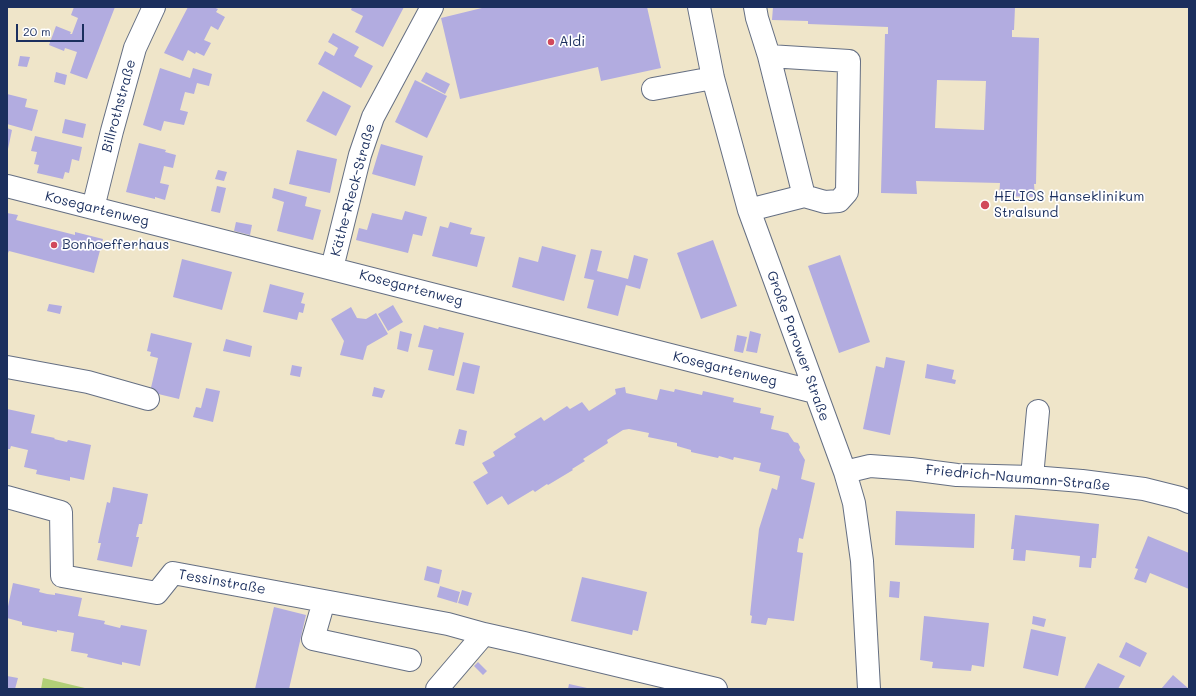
<!DOCTYPE html>
<meta charset="utf-8">
<style>
body{margin:0}
#map{position:relative;width:1196px;height:696px;overflow:hidden;background:#efe5c9;font-family:Mali,sans-serif}
canvas{display:block}
.frame{position:absolute;inset:0;border:8px solid #1b2f5e;pointer-events:none}
.scale{position:absolute;left:16px;top:24px;width:68px;height:18px;box-sizing:border-box;border:2px solid #1b2f5e;border-top:0;padding-left:5px;font-size:12px;line-height:14px;white-space:nowrap;color:#1b2f5e;-webkit-text-stroke:3px #fff;paint-order:stroke}
</style>
<div id="map">
<canvas width="1196" height="696"></canvas>
<div class="frame"></div>
<div class="scale">20 m</div>
</div>
<script>
const ctx = document.querySelector('canvas').getContext('2d');
ctx.lineJoin = 'round';
function fillPath(path, color) {
  ctx.fillStyle = color;
  ctx.fill(path, 'evenodd');
}
function strokePath(path, color, width, dash) {
  ctx.strokeStyle = color;
  ctx.lineWidth = width;
  ctx.lineCap = dash ? 'butt' : 'round';
  ctx.setLineDash(dash || []);
  ctx.stroke(path);
}
function drawText(font, color, halo, rows, align = 'center') {
  ctx.font = font + ' Mali,sans-serif';
  ctx.lineWidth = 3.5;
  ctx.setLineDash([]);
  ctx.textBaseline = 'middle';
  ctx.strokeStyle = halo;
  ctx.fillStyle = color;
  for (const [text, x, y, turn = 0] of rows) {
    ctx.save();
    ctx.translate(x, y);
    ctx.rotate((+turn || 0) * Math.PI / 180);
    ctx.textAlign = isNaN(turn) ? turn : align;
    if (halo) ctx.strokeText(text, 0, 0);
    ctx.fillText(text, 0, 0);
    ctx.restore();
  }
}
fillPath(new Path2D(`
 M43,678L89,689H41Z`), '#b1cf77');
fillPath(new Path2D(`
 M74,7H115L87,79L70,73L77,52L65,48L64,51L49,45L56,26L71,32L70,34H72L78,18L71,15Z
 M188,7H213L218,9L216,12L225,17L218,30L211,26L204,40L211,43L204,56L196,52L195,54L188,50L183,61L164,53Z
 M352,7H404L383,47L355,32L363,16L351,10Z
 M486,7H647L661,68L601,81L598,67L460,99L441,18Z
 M773,7H1015L1014,30H1012V37L1039,38L1036,184H1034L1035,197L999,196L1000,183L916,181L917,194L881,193L885,34H888V27L808,24V21L772,20ZM937,80L986,81L984,130L935,128Z
 M333,33L359,47L354,56L373,66L361,88L318,64L325,51L334,56L338,48L328,42Z
 M20,56L30,57L27,67L18,66Z
 M160,68L190,78L193,68L212,74L209,86L197,83L194,94L185,92L180,110L188,112L184,125L164,121L161,131L143,125Z
 M56,72L67,75L65,85L54,82Z
 M426,72L450,84L445,94L421,81Z
 M415,80L447,96L427,138L395,122Z
 M323,91L351,106L336,136L306,121Z
 M7,94L27,99L25,107L38,110L32,131L7,124Z
 M65,119L86,124L83,138L62,133Z
 M7,128L12,130L8,149H7Z
 M35,136L82,147L79,161L72,159L69,173L65,172L63,179L37,173L39,165L34,164L37,152L31,151Z
 M139,143L166,150L165,152L176,155L173,168L164,166L160,183L169,185L165,200L155,197V199L126,192Z
 M381,144L423,156L415,186L372,174Z
 M297,150L337,159L330,193L289,184Z
 M218,170L227,172L224,181L215,179Z
 M217,186L226,188L220,213L211,211Z
 M274,188L307,197L305,206L321,210L313,240L277,231L284,202L272,198Z
 M405,211L427,217L422,236L413,234L408,253L356,240L359,228L367,230L372,213L402,220Z
 M7,213L18,215L16,220L75,235V232L103,239L94,273L9,251L7,255Z
 M236,222L252,225L250,235L234,231Z
 M450,222L472,228L470,234L485,237L477,267L432,256L440,226L448,228Z
 M713,240L737,306L701,319L677,253Z
 M542,246L576,255L564,301L512,287L519,257L538,262Z
 M591,249L602,251L597,271L628,279L634,255L648,259L640,289L626,285L618,316L587,308L594,280L584,278Z
 M840,255L870,342L839,353L808,266Z
 M182,259L232,272L222,310L173,297Z
 M270,284L304,293L301,303L305,304L303,313L299,312L297,320L263,312Z
 M49,304L62,306L60,314L47,311Z
 M393,305L403,322L388,331L378,314Z
 M351,307L357,318L366,319L376,313L388,334L367,346L363,360L340,355L344,341L331,319Z
 M424,325L438,329L439,327L464,333L454,376L428,370L433,350L418,347Z
 M400,331L412,334L408,352L397,349Z
 M750,331L761,334L757,353L746,351Z
 M151,333L192,343L179,399L150,392L158,358L150,356L151,352L147,351Z
 M737,335L747,337L743,353L734,351Z
 M226,339L252,346L250,357L223,351Z
 M886,357L905,361L890,435L863,429L876,366L884,368Z
 M463,362L480,366L474,394L456,390Z
 M927,364L954,370L952,379L956,380L955,384L925,378Z
 M292,365L302,367L300,377L290,375Z
 M374,387L385,390L382,398L372,396Z
 M625,387L626,393L657,400L660,389L674,392L675,389L702,395L703,391L734,398L733,402L761,408L760,413L774,416L771,429L788,433L794,442L798,443L800,447L799,450L805,460L801,479L815,483L803,539L799,538L797,552L803,553L794,621L768,618L766,625L751,623L752,616L750,615L759,529L772,488L777,490L780,476L759,471L761,463L734,457L733,460L719,456L718,458L691,452V450L677,446V443L648,437L649,433L629,429L623,430L607,440L608,443L583,459L585,461L572,469L573,470L548,485L547,484L535,492L533,490L508,505L502,496L487,505L473,482L488,473L482,463L495,456L493,452L516,437L514,434L541,417L544,421L567,406L570,409L582,402L589,411L616,394L615,389Z
 M206,388L220,391L213,422L193,417L196,407L201,408Z
 M7,409L35,415L31,433L55,438L54,439L67,442L68,440L91,445L84,480L70,477V481L36,474L37,470L24,467L28,450L11,446L10,449H7Z
 M459,429L467,431L464,446L455,444Z
 M113,487L148,494L142,524H139L136,537H139L132,567L97,560L101,543H98L107,502L110,503Z
 M896,511L975,514L974,548L895,545Z
 M1015,515L1099,524L1096,558H1092L1091,568L1079,567L1080,556L1026,550L1025,561L1013,560L1014,549H1011Z
 M1148,536L1189,553V589L1150,573L1146,583L1134,579L1138,569L1135,568Z
 M427,566L442,570L439,584L424,580Z
 M582,577L647,592L638,631L633,630L632,635L571,621Z
 M890,581L900,582L899,598L889,597Z
 M13,583L40,589L39,592L47,594L55,595V593L82,598L78,616L105,621L104,624L120,628L121,625L147,630L140,666L122,662V665L87,657L88,654L71,651L74,633L57,630V632L22,625V622L7,618V611Z
 M440,586L460,592L457,603L437,597Z
 M462,590L472,593L468,606L458,603Z
 M274,607L306,615L289,689H255Z
 M924,616L989,623L984,667L972,665L971,671L932,668L933,662L920,660Z
 M1033,616L1046,619L1044,627L1032,624Z
 M1031,629L1066,637L1058,676L1023,668Z
 M1126,642L1147,653L1140,667L1119,657Z
 M478,662L487,671L483,675L474,666Z
 M1098,663L1125,676L1118,689H1084Z
 M1173,675L1189,689H1161Z
 M7,676L18,678L15,689H7Z
 M569,684L587,688V689H568Z`), '#b2ace0');
const minor = new Path2D(`
 M699,7L713,78L749,210L845,472L854,503L862,561L869,689
 M755,7L757,18L769,56L804,196
 M653,89L713,78
 M7,186L815,392
 M93,208L112,131L135,48L154,7
 M749,210L804,196L825,202L839,201L847,192L849,61L769,56
 M332,268L360,155L373,117L432,7
 M7,367L88,382L148,399
 M845,472L870,466L911,469L957,475L1032,477L1082,481L1144,489L1180,498L1189,502
 M1032,477L1038,411
 M7,497L61,512L62,576L157,593L173,573L448,624L484,634
 M324,601L313,639L410,660
 M437,689L484,634L524,643L716,689`);
strokePath(minor, '#656f83', 24);
strokePath(minor, '#fff', 22);
for (const [x, y, r, color] of [
 [551,42,4,"#d1495b"],
 [985,205,5,"#d1495b"],
 [54,245,4,"#d1495b"]
]) {
  const dot = new Path2D();
  dot.arc(x, y, r, 0, 2 * Math.PI);
  ctx.fillStyle = color;
  ctx.fill(dot);
  strokePath(dot, '#fff', 1.5);
}
drawText('14px', '#1b2f5e', '#fff', [
 ["Aldi",559,42],
 ["HELIOS Hanseklinikum",994,197],
 ["Stralsund",994,213],
 ["Bonhoefferhaus",62,245]
], 'left');
drawText('14px', '#1b2f5e', '#fff', [
 ["Billrothstraße",119,106,-75],
 ["Käthe-Rieck-Straße",353,190,-75],
 ["Kosegartenweg",97,209,14],
 ["Kosegartenweg",411,288,15],
 ["Große Parower Straße",798,346,70],
 ["Kosegartenweg",725,369,14],
 ["Friedrich-Naumann-Straße",1018,478,5],
 ["Tessinstraße",222,582,10]
]);
</script>
